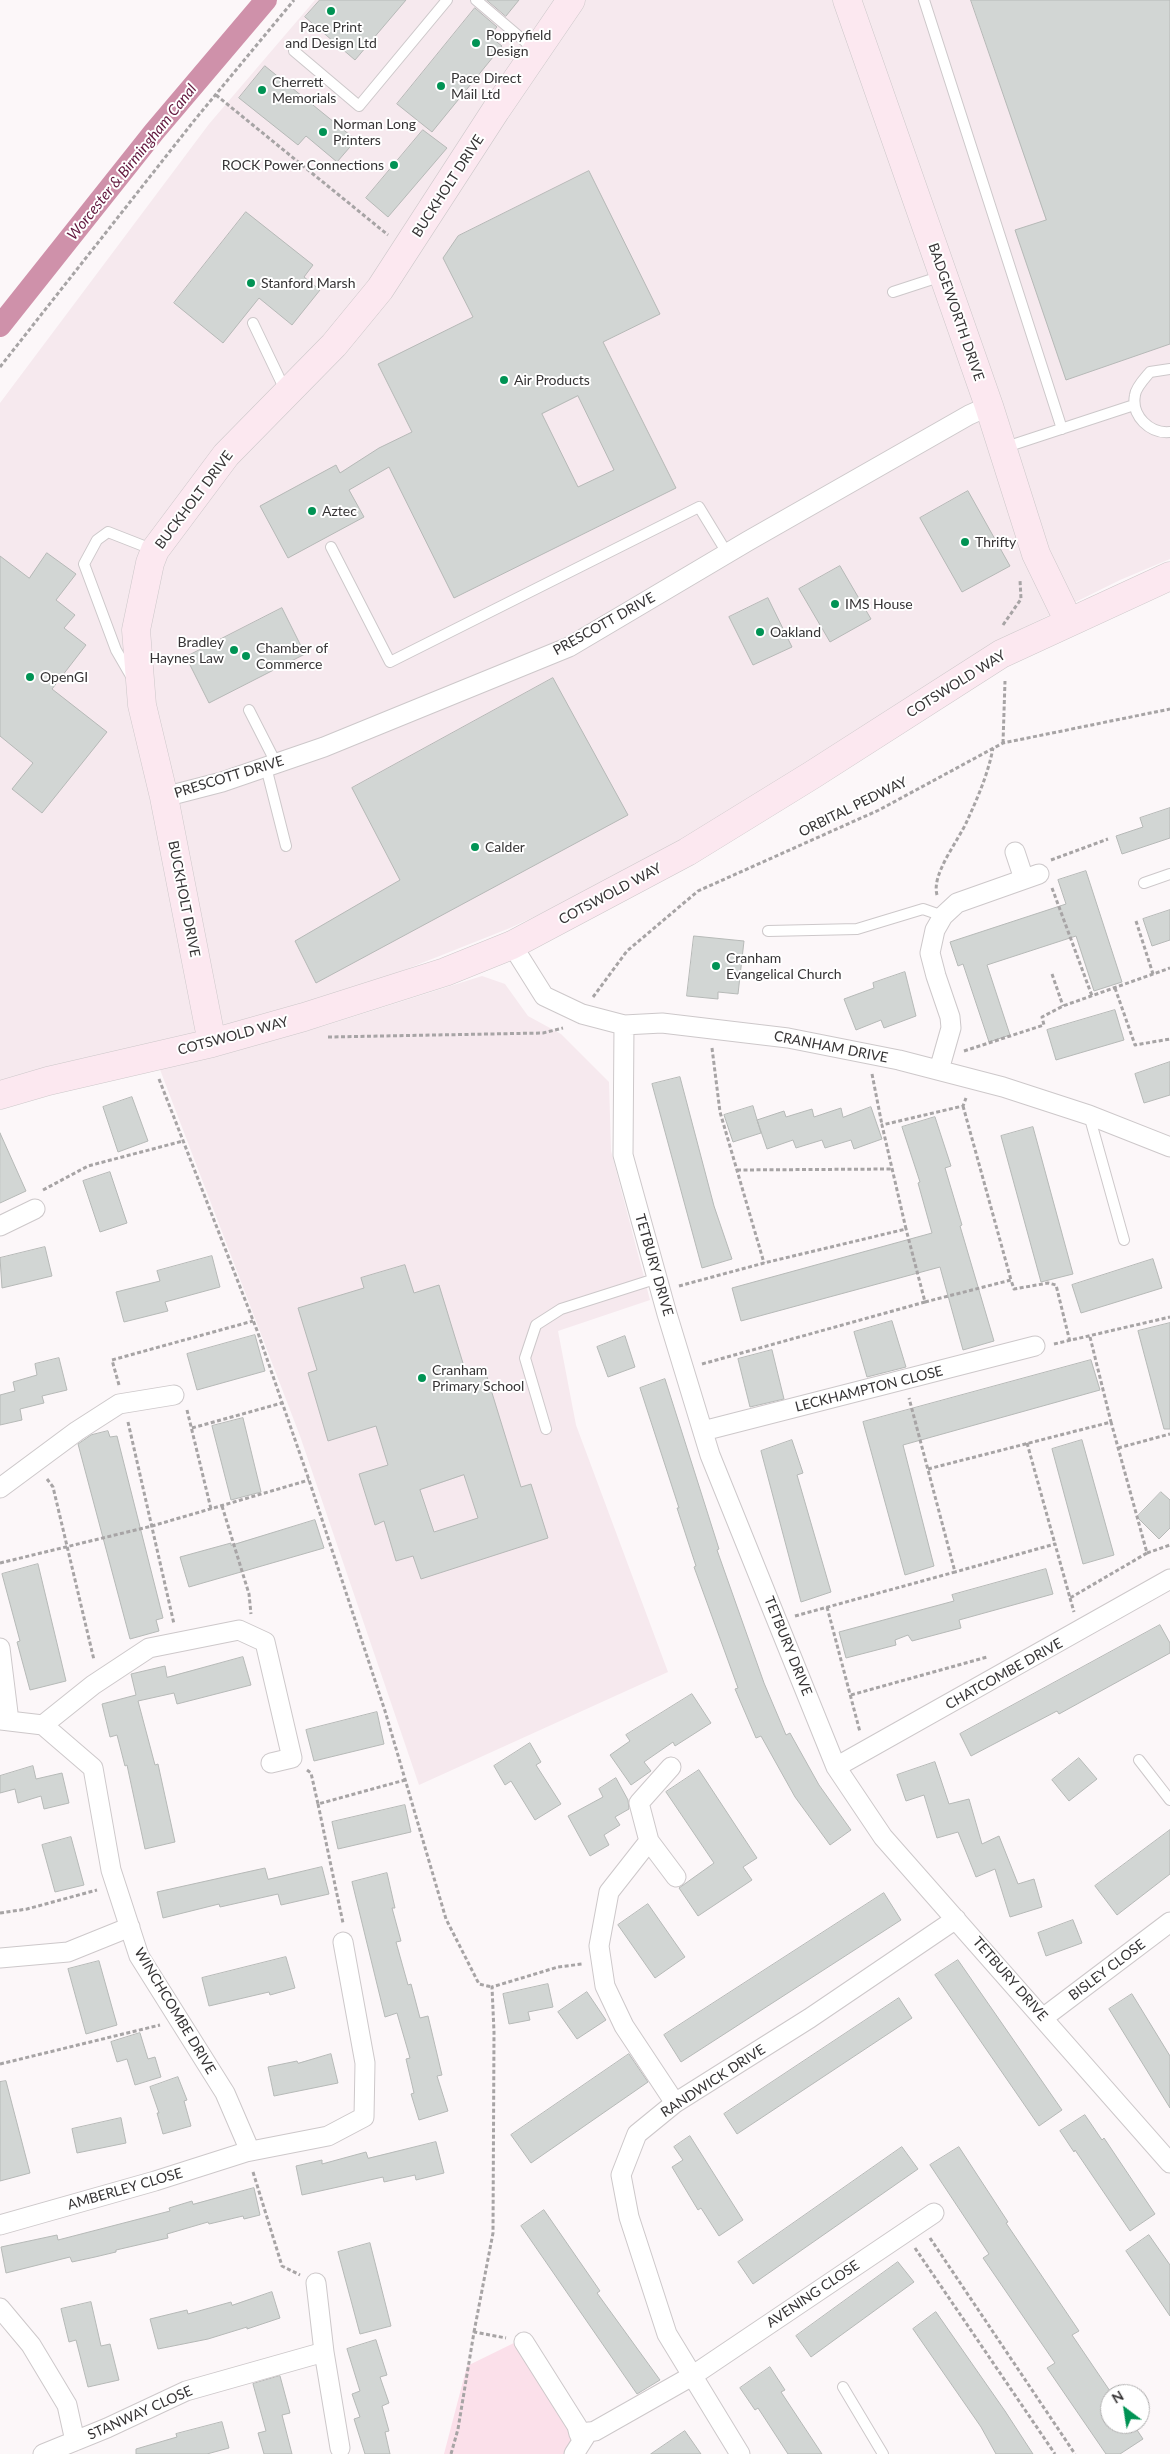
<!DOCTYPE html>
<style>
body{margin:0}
#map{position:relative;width:1170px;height:2454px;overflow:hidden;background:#fcf7f9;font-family:Lato,sans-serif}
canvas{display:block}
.north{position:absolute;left:1100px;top:2384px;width:50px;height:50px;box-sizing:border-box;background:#fff;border:1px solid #afaeae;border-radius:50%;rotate:329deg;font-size:14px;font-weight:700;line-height:20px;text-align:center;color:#363435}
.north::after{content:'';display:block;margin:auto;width:18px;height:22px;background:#009354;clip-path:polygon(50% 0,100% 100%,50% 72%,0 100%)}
</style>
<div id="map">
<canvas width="1170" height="2454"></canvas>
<div class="north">N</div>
</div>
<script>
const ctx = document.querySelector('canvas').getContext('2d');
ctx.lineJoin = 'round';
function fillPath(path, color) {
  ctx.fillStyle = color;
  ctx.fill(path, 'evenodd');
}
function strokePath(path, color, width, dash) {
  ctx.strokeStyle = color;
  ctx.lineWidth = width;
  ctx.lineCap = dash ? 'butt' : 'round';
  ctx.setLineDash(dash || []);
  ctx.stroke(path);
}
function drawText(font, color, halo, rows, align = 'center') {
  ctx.font = font + ' Lato,sans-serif';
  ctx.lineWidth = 4;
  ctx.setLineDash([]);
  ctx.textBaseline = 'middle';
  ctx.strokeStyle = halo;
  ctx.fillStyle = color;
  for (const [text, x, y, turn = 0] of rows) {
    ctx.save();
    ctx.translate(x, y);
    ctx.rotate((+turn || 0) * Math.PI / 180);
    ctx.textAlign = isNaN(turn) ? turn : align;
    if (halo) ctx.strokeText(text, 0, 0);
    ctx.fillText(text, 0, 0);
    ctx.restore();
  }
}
fillPath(new Path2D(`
 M315,0H1170V559L1120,580L1005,637L806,768L603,885L510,928L359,988L266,1017L0,1082V403L209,124Z
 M482,976L505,984L528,1016L561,1034L609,1082L611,1151L650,1300L558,1331L576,1425L668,1672L419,1785L300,1436L159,1067L239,1049L327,1025Z`), '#f6e9ee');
fillPath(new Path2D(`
 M520,2340L587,2441L568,2454H444L467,2366Z`), '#fbe0ea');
strokePath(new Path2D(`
 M0,326L154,132L266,0`), '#cf91aa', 22);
const building = new Path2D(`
 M320,0H406L355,60L305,17Z
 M487,0H519L506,16Z
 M971,0H1170V344L1066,380L1015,230L1046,220Z
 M475,8L497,27L489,36L502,46L432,132L397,104Z
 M265,66L356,140L337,162L306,136L298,145L239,98Z
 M423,130L447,148L388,217L366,198Z
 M589,171L660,314L603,342L676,488L454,598L389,467L349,490L364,517L288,558L260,506L336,465L340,473L379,448L412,432L378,364L473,317L443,258L458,236ZM578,396L614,470L578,487L542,414Z
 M246,212L313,265L304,277L320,290L292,325L259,298L223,343L174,303Z
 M968,491L1010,566L962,592L920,518Z
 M47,553L76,574L56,600L75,615L64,628L86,645L52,689L107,732L42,813L12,789L33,763L0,736V556L29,578Z
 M840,566L871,619L830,642L799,589Z
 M768,598L792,647L753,665L729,617Z
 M282,608L305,654L209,703L186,657Z
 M553,678L628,815L316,983L295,941L400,880L352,788Z
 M1170,808V838L1122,854L1116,836L1143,827L1140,818Z
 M1086,871L1122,982L1094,991L1076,936L987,965L1010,1035L989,1042L963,964L958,966L950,942L1066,904L1058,880Z
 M1170,910V940L1152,946L1143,919Z
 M694,936L744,941L738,994L718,992V999L687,996Z
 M905,972L916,1016L884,1028L881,1020L856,1030L844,999L874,988L873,983Z
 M1115,1010L1124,1040L1056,1060L1047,1030Z
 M1170,1062V1095L1144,1103L1135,1074Z
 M680,1077L714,1206L732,1259L702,1268L652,1084Z
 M132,1097L148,1141L118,1152L103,1107Z
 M753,1106L761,1133L733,1142L724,1115Z
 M871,1107L882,1139L854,1149L851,1140L825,1148L822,1140L796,1148L793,1140L767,1149L757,1120L784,1111L786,1117L812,1109L814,1117L841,1108L843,1117Z
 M935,1117L951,1166L945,1168L962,1225L960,1226L994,1341L963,1350L940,1267L741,1321L732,1288L932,1233L918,1183L920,1182L902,1127Z
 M1033,1127L1073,1274L1041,1282L1001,1136Z
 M0,1133L26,1191L0,1203Z
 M110,1172L127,1223L100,1232L83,1181Z
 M45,1247L52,1276L2,1288L0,1258Z
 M212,1256L220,1287L165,1302L168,1311L124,1322L116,1292L160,1281L157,1271Z
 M1153,1259L1162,1288L1081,1313L1072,1285Z
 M405,1265L414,1293L439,1285L466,1373L484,1367L521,1487L531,1484L548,1538L421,1579L413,1556L396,1561L384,1521L375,1525L359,1474L388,1465L376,1426L328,1441L308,1373L317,1370L298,1308L364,1288L361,1278ZM464,1475L478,1518L434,1532L420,1490Z
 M892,1321L906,1367L867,1377L854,1332Z
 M1170,1323V1429H1164L1138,1331Z
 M255,1335L265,1371L197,1390L187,1354Z
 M625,1336L635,1367L608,1377L597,1347Z
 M772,1350L784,1399L750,1407L738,1359Z
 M59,1358L67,1390L42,1396L44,1403L20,1409L22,1420L0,1425V1395L15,1391L13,1382L37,1375L35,1364Z
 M1091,1360L1100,1390L903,1445L934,1566L905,1575L863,1422Z
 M665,1379L719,1549L717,1550L764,1683L786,1735L790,1733L819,1785L851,1830L830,1845L795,1797L761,1736L756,1738L735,1689L738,1688L694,1567L696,1566L677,1508H679L640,1388Z
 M243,1418L261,1492L231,1500L212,1426Z
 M108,1431L110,1437L117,1436L163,1618L156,1620L159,1631L130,1639L78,1444L91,1435Z
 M792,1440L803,1473L797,1475L831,1592L801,1602L761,1451Z
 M1082,1440L1114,1555L1083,1564L1052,1449Z
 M1161,1492L1170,1500V1528L1159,1539L1137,1517Z
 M315,1520L324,1548L189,1587L180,1557L231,1543V1545Z
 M38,1564L66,1681L30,1690L17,1642L20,1641L2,1574Z
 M1046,1569L1053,1594L959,1620L961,1628L912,1641L908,1635L895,1640L896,1645L846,1658L839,1632L954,1601L952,1595Z
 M1160,1625L1170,1643V1653L1059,1714L1057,1711L971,1756L960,1734Z
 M243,1657L251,1685L177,1704L174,1693L138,1701L155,1765L158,1764L175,1842L145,1849L127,1765L125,1766L117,1735L110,1737L102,1704L136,1695L131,1674L165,1666L167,1677Z
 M692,1694L711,1723L675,1746L673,1742L644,1762L651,1771L631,1785L610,1755L630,1741L626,1735Z
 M377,1712L384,1744L314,1761L306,1730Z
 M530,1743L541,1762L536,1765L561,1804L535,1820L511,1781L505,1785L494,1766Z
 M1079,1758L1097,1779L1069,1801L1052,1780Z
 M935,1762L949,1804L969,1799L982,1844L999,1836L1018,1884L1034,1879L1042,1907L1010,1917L995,1869L976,1877L958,1832L937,1838L924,1795L906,1801L897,1775Z
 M33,1766L36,1779L62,1773L69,1803L44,1809L41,1796L18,1803L15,1789L0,1793V1776Z
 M699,1770L757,1858L743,1867L752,1880L698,1916L679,1888L714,1863L666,1792Z
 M616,1778L628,1800L629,1809L615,1817L620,1825L604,1835L609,1845L590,1856L568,1816L603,1797L599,1789Z
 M405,1805L411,1832L338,1849L332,1822Z
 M1170,1830V1874L1117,1915L1095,1886Z
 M71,1837L84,1885L55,1892L42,1845Z
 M322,1867L329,1894L281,1905L278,1894L220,1907L219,1904L163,1918L157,1892L265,1868L268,1879Z
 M387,1873L395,1908H392L401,1941L396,1942L408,1985L411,1984L420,2018L428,2016L442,2075L437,2076L448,2111L419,2120L411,2094L414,2093L406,2059L410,2058L397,2013L385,2017L352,1882Z
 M884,1893L901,1920L681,2062L664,2035Z
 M648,1904L685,1957L655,1978L618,1925Z
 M1073,1920L1082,1943L1046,1956L1038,1933Z
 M286,1957L295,1988L270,1995L269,1992L209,2006L202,1978Z
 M958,1960L1062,2110L1039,2126L935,1975Z
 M99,1961L117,2025L86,2034L68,1969Z
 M548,1984L553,2007L528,2012L530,2020L509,2024L503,1994Z
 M587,1992L606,2020L577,2039L558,2012Z
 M1132,1994L1170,2056V2108L1109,2009Z
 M899,1998L912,2018L737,2134L724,2114Z
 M140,2033L148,2059L155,2057L161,2077L135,2085L127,2059L117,2062L111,2042Z
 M331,2054L338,2083L274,2096L268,2067L297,2061L298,2063Z
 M629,2054L648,2082L531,2163L511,2135Z
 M178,2077L187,2100L184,2101L191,2126L163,2134L157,2113H159L150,2087Z
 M6,2081L30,2173L0,2181V2082Z
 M1085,2115L1102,2140L1104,2138L1155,2214L1130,2231L1075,2150L1074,2152L1060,2131Z
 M121,2118L126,2143L77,2153L72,2129Z
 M690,2136L743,2220L719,2236L701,2208L698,2210L672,2167L683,2160L674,2147Z
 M436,2142L444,2173L416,2180L415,2175L384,2182L383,2177L302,2195L296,2166L322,2160V2164L366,2152L368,2158Z
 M902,2147L918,2169L753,2284L738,2262Z
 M959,2147L1008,2222L1006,2223L1079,2331L1072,2335L1112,2394H1110V2424H1133L1143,2439L1120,2454H1106L1047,2368L1055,2363L983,2258L989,2254L930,2165Z
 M254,2188L260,2215L244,2219L243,2216L209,2224L208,2222L167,2234L168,2238L116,2250V2252L95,2257L72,2262L70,2257L6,2273L1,2247L57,2235L58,2240L170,2211L169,2208L192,2201L193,2204Z
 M544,2210L600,2291L597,2293L660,2380L637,2394L521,2226Z
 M1149,2235L1170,2265V2316L1126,2251Z
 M370,2243L391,2326L360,2334L338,2252Z
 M898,2262L914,2282L811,2357L796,2336Z
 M272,2292L280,2318L247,2329V2327L208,2339L158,2349L150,2319L187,2310L188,2314L231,2302L232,2305Z
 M91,2302L101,2346L110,2344L119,2380L88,2387L76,2340L69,2342L61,2309Z
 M936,2312L1005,2411L1033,2454H996L981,2427L913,2329Z
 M376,2340L387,2375L380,2377L389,2403L382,2406L389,2431L385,2432L390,2454H365L354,2419L360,2417L352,2394L360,2391L347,2349Z
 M770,2367L785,2390L781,2392L822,2454H788L758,2408L755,2410L740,2388Z
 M280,2376L290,2413L282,2415L292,2454H264L258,2433L266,2431L253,2384Z
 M222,2422L229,2448L207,2454H136V2449L177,2437L176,2434Z
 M685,2431L701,2454H651Z`);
fillPath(building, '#d2d6d4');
strokePath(building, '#b6b9b7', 1);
const lane = new Path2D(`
 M476,0L535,50
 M924,0L1062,429
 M294,51L359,106L447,0
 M893,292L942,276
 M253,323L286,392
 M1170,369L1150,372C1145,378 1136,387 1135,395C1131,416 1150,434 1170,432
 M1003,448L1134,405
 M331,547L390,662L699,507L727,553
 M131,676L116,650L84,564L97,540L108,532L154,550
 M249,710L276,763
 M266,767L286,846
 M1144,883L1170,874
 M768,931L857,929L923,909L943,916
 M1089,1115L1124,1240
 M546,1429L525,1358L536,1325L561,1309L658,1278
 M1139,1760L1170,1800
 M843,2387L883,2454`);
const street = new Path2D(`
 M164,797L222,782L324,747L569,647L748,541L969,415L989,406
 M1015,852L1024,879
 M512,945L544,996L582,1014L624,1025L662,1023L788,1038L899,1060L1003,1087L1089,1115L1170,1147
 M624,1025L623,1155L667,1314L710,1455L836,1767L883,1837L1170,2163
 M939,1070L951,1028L950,1017L936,976L930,953L935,930L943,916L957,903L1039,874
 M0,1226L35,1209
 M703,1431L1035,1346
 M0,1488L77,1431L119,1404L174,1395
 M0,1648L9,1721
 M0,1720L43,1725L93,1768L111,1870L139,1956L225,2093L250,2151
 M43,1725L93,1685L149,1648L239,1630L265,1642L292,1758L271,1763
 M671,1767L639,1803L649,1841L676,1877
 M836,1767L1170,1579
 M649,1841L609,1892L599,1946L605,1986L624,2026L675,2103
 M0,1958L68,1952L130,1927
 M1043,2018L1170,1922
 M0,2225L155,2181L246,2152L328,2136L364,2117L365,2063L343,1942
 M316,2283L324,2352L340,2448
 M0,2308L31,2345L67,2405L75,2441
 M524,2342L577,2426L579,2434L595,2431L692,2376L934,2213
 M43,2454L107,2428L186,2391L324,2352
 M574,2454L588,2432
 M740,2454L667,2334L629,2217L621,2175L637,2134L675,2103L810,2018L956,1919`);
const secondary = new Path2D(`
 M847,0L989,406L1036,554L1069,622
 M212,1043L164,797L142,705L136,630L150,563L155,550L226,455L334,345L380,289L496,110L571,0
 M0,1095L48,1081L212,1043L304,1017L445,972L512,945L687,852L812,775L1001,654L1170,576`);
strokePath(lane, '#cdc8ca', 12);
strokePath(street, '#cdc8ca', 21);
strokePath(secondary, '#cdc8ca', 29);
strokePath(new Path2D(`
 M216,95L388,235
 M0,367L193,122L294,0
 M1003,625L1021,599L1020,580
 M1003,743L1005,681
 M1051,860L1108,839
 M1052,888L1092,996
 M937,895C931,874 959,840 967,821C978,797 988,774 993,748
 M1136,921L1153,974
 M1052,974L1063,1006
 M1115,988L1135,1045L1170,1039
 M593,997L627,951L698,891L879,810L1003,743L1170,709
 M328,1037L543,1033L563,1028
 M712,1048L720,1112L764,1263
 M964,1051L1044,1025L1042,1017L1063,1006L1170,968
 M872,1074L882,1125
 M159,1079L258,1333L309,1480L385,1711L446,1919L479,1984L492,1987
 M963,1106L1011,1280
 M737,1170L892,1169
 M43,1190L88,1166L183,1141
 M679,1286L764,1263L906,1229L882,1125L963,1106L966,1098
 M925,1302L1011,1280L1014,1289L1048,1283L1056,1285L1070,1342
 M1090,1337L1111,1422
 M1054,1344L1170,1317
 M702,1364L925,1302L906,1229
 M119,1385L112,1360L253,1321
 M187,1410L211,1509
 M128,1422L174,1624
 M192,1428L282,1403
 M1027,1443L1055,1544
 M1118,1448L1170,1434
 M928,1469L1111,1422L1147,1553L1070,1598L1055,1544L955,1572
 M47,1479L53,1487L94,1660
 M222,1506L249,1594L251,1614
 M1147,1553L1170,1545
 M0,1563L152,1526L309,1480
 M1070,1598L1074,1612
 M827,1607L860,1732
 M795,1616L955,1572L909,1398
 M851,1695L987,1657
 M307,1770L311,1773L318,1804L405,1780
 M318,1804L343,1923
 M0,1913L27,1909L97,1890
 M0,2064L160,2025
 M253,2172L282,2266L300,2275
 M930,2238L1075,2454
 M915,2248L1055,2454
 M474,2332L493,2233L494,2032L492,1987L558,1967L582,1964
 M451,2454L458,2429L474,2332L506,2338`), '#a7a4a5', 3, [4, 2.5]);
strokePath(lane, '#fff', 10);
strokePath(street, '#fff', 19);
strokePath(secondary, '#fce8f0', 28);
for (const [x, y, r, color] of [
 [331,11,5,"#009354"],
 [476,43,5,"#009354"],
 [441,86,5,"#009354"],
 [262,90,5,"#009354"],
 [323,132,5,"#009354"],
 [394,165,5,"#009354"],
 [251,283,5,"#009354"],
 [504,380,5,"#009354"],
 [312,511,5,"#009354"],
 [965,542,5,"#009354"],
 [835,604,5,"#009354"],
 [760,632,5,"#009354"],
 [234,650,5,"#009354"],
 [246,656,5,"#009354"],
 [30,677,5,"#009354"],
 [475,847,5,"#009354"],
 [716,966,5,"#009354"],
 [422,1378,5,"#009354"]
]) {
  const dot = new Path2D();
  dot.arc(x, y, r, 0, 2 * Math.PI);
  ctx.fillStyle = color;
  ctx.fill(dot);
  strokePath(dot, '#fff', 2);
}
drawText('14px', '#363435', '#fff', [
 ["Pace Print",331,27,"center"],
 ["and Design Ltd",331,43,"center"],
 ["Poppyfield",486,35],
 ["Design",486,51],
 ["Pace Direct",451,78],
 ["Mail Ltd",451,94],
 ["Cherrett",272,82],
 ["Memorials",272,98],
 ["Norman Long",333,124],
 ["Printers",333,140],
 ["ROCK Power Connections",384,165,"right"],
 ["Stanford Marsh",261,283],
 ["Air Products",514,380],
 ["Aztec",322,511],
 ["Thrifty",975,542],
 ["IMS House",845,604],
 ["Oakland",770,632],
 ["Bradley",224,642,"right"],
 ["Haynes Law",224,658,"right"],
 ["Chamber of",256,648],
 ["Commerce",256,664],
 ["OpenGI",40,677],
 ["Calder",485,847],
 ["Cranham",726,958],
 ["Evangelical Church",726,974],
 ["Cranham",432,1370],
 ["Primary School",432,1386]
], 'left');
drawText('14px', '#363435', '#fff', [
 ["BUCKHOLT DRIVE",448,186,-57],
 ["BADGEWORTH DRIVE",956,312,71],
 ["BUCKHOLT DRIVE",194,500,-53],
 ["PRESCOTT DRIVE",604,624,-29],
 ["COTSWOLD WAY",956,684,-32],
 ["PRESCOTT DRIVE",229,777,-17],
 ["ORBITAL PEDWAY",853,807,-26],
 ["COTSWOLD WAY",610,894,-28],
 ["BUCKHOLT DRIVE",184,899,79],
 ["COTSWOLD WAY",233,1036,-15],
 ["CRANHAM DRIVE",831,1047,11],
 ["TETBURY DRIVE",654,1265,74],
 ["LECKHAMPTON CLOSE",869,1389,-14],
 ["TETBURY DRIVE",788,1646,68],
 ["CHATCOMBE DRIVE",1004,1674,-29],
 ["BISLEY CLOSE",1107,1970,-37],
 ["TETBURY DRIVE",1010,1979,49],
 ["WINCHCOMBE DRIVE",175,2011,59],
 ["RANDWICK DRIVE",713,2081,-33],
 ["AMBERLEY CLOSE",125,2189,-16],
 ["AVENING CLOSE",813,2294,-34],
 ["STANWAY CLOSE",140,2413,-24]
]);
drawText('italic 15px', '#62183e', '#fff', [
 ["Worcester & Birmingham Canal",132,162,-51]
]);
</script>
